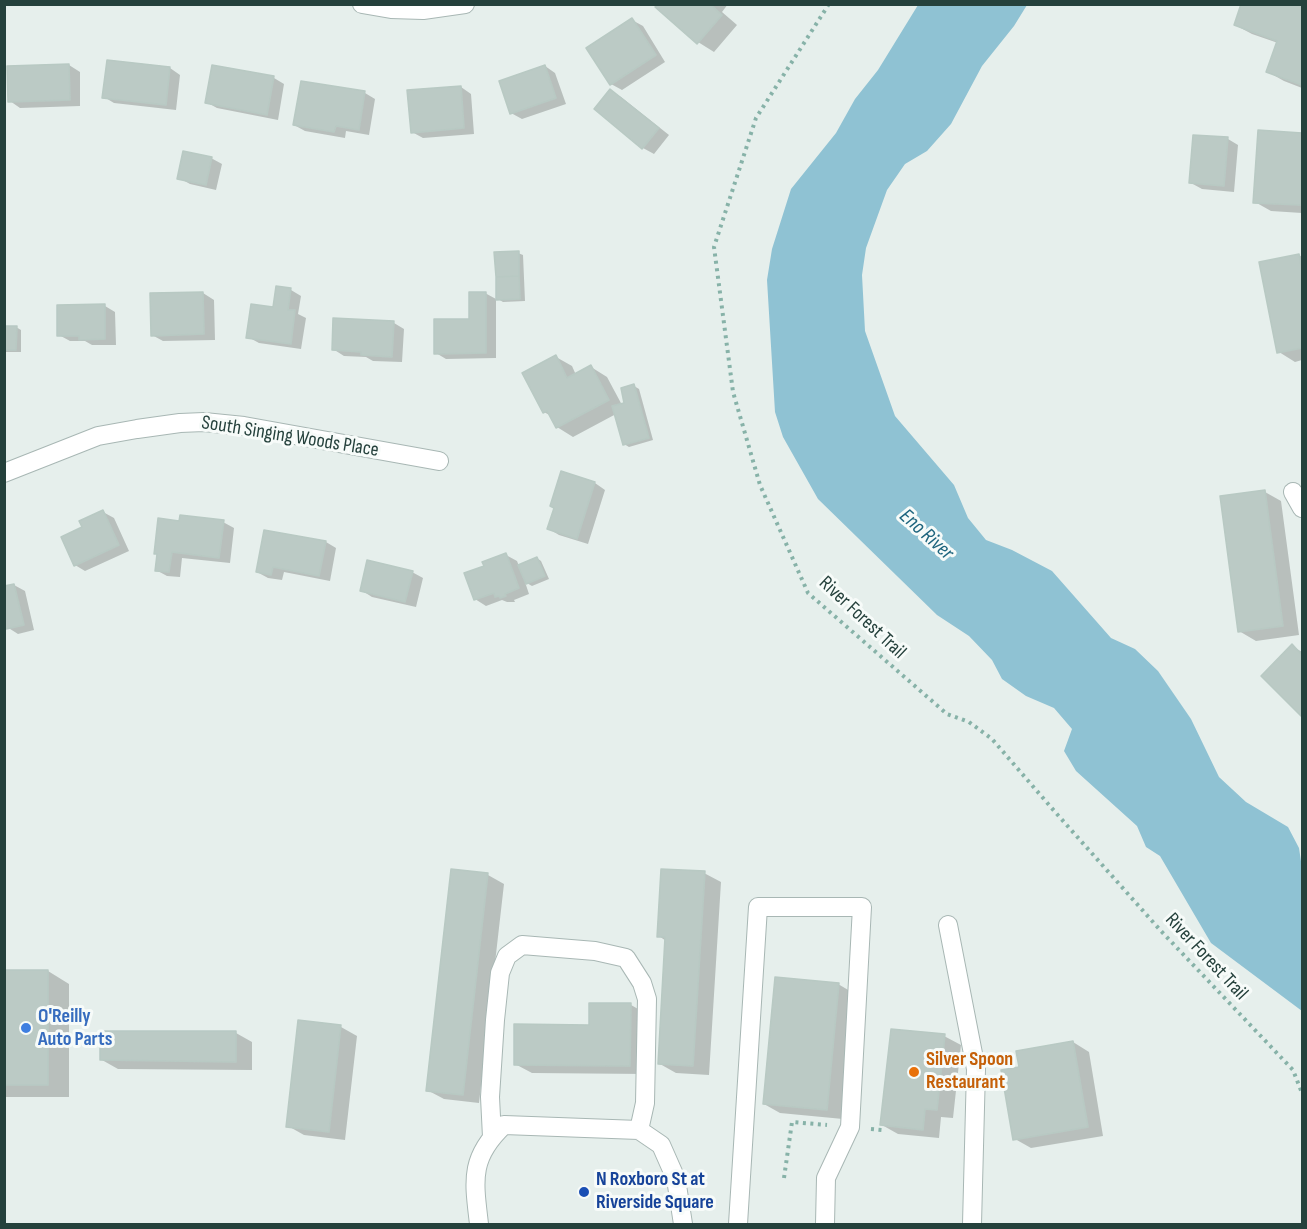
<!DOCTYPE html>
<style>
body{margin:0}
#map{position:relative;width:1307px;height:1229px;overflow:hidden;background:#e6efec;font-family:"Sofia Sans Condensed",sans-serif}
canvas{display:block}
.frame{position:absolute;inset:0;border:6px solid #25413c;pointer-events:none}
</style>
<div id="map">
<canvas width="1307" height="1229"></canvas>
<div class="frame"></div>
</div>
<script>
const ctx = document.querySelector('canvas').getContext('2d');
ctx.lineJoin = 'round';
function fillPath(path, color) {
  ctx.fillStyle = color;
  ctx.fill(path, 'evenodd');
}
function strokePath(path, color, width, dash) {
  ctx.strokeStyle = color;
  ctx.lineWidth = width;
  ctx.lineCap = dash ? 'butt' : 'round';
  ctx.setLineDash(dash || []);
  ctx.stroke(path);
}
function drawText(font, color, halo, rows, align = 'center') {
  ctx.font = font + ' "Sofia Sans Condensed",sans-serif';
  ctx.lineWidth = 6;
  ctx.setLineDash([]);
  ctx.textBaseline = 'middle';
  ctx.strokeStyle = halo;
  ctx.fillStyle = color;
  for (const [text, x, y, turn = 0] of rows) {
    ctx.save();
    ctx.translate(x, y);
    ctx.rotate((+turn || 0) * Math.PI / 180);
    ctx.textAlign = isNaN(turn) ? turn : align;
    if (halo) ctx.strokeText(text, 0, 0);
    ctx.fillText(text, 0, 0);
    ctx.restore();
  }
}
fillPath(new Path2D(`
 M918,5H1027L1014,26L982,66L951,124L927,151L905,164L887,190L866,248L862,275L865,331L895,416L954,485L968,518L986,540L1012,550L1052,571L1111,638L1135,649L1158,671L1191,719L1219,777L1246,802L1288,827L1299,848L1302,868V1011L1211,943L1160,856L1146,847L1137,826L1076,771L1064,751L1072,729L1054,708L1026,696L1002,679L992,660L969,636L937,615L818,499L783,437L775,412L767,280L772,249L791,189L836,133L855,99L878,70Z`), '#8fc2d3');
fillPath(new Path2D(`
 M660,4H728L722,12L737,25L714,52L698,42Z
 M1300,4L1302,5V88L1284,81L1268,72L1278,43L1252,34L1235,25Z
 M632,20L643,26L665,62L622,90L611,84Z
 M69,65L80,72V106L20,108L10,101Z
 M545,66L555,73L566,104L522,119L511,113Z
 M170,68L180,75L176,110L114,103L104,97Z
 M274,78L284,84L278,120L217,108L206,102Z
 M461,87L471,94L474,134L423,138L412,132Z
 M611,91L621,97L669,135L654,154L643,148L596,109Z
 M365,93L375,99L369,135L346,131L345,138L305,131L294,125Z
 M1259,132L1302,134V213L1271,211L1255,202Z
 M1228,139L1238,145L1234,192L1202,189L1191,183Z
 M211,158L222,164L216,190L190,184L179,178Z
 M518,253L523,255L525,301L503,302L498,299Z
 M1299,255L1302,257V360L1295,362L1279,352Z
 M291,290L301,296L298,314L306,318L301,349L259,343L248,337Z
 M203,293L214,300L215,340L163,341L152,335Z
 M485,293L496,299V358L446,359L436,353L470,321Z
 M105,306L115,312L116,345H92L85,341H70L59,335Z
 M394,323L404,329L402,362L373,361L366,357L344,356L333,349Z
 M4,327H16L21,330V352H4Z
 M556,357L572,366L576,375L591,367L607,377L622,405L626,404L634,386L639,389L653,440L629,447L624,444L616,414L573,437L557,427L551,416L544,412Z
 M562,473L595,483L605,490L588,544L559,535L549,529L555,508Z
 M1265,492L1281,501L1299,635L1256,641L1239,631Z
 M103,512L114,518L129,551L85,571L75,565Z
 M180,522H223L234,528L230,563L182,558L180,577L167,576L156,570L158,555Z
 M326,542L336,548L330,581L284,572L282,580L268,578L257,572Z
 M506,555L517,561L519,566L537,558L541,561L549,579L532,586L525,582L529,594L514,600L515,602H507L502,600L486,606L475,599L486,567Z
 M412,572L423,578L416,607L372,597L361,590Z
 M14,585L25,591L34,630L18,634L7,627L4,628V588Z
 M1292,646L1302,652V715L1263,676Z
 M704,873L721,882L709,1075L676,1073L660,1064L666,941L659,936Z
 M488,875L504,884L479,1103L444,1099L427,1090Z
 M4,971H48L69,984V1097H4Z
 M838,984L855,994L843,1119L780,1113L764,1104Z
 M631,1005L647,1014L646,1074L532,1073L515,1064Z
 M341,1027L357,1036L345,1140L304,1135L288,1126Z
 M236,1033L252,1042V1070L118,1069L102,1060Z
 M944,1036L961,1045L953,1118L941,1117L939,1138L898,1134L882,1125Z
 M1073,1042L1089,1052L1103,1136L1031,1148L1015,1139Z`), '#0003');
const building = new Path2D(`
 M658,4H710L722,15L697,44L655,7Z
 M1241,4H1302V85L1266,72L1277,41L1234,25Z
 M632,18L656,55L610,85L586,48Z
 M107,60L170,67L166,105L102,98Z
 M69,64L70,100L8,102L7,66Z
 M212,65L274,76L267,115L205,103Z
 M545,65L556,98L510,114L499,81Z
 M301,81L365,91L359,130L336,126L334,132L293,125Z
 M461,86L464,128L411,133L407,90Z
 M610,89L659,128L642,149L594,109Z
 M1258,130L1302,133L1301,205L1253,203Z
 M1193,135L1228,137L1224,186L1189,183Z
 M183,151L212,157L206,185L177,179Z
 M519,251V276L496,277L494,252Z
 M1299,254L1302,270V348L1277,353L1259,262Z
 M519,276L520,299L496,300V277Z
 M276,286L291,288L288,310H295L291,344L246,338L251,304L273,307Z
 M203,292L204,334L151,336L150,293Z
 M469,292H486V353L434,354V319H469Z
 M105,304V339L79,340V336H57V305Z
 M333,318L394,321L392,357L361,355V352L332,350Z
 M4,326H17L16,350H4Z
 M556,355L567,378L591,365L609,400L556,428L547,411L543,413L522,373Z
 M634,384L649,438L623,445L612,406L624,403L621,388Z
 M561,471L595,482L577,539L547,529L554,508L550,506Z
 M1265,490L1283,626L1238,632L1220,496Z
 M103,510L119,545L74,566L61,537L82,527L79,521Z
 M180,515L224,520L219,558L172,552L169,572L155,571L157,554H154L158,518L179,521Z
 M264,530L326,541L319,576L273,567L271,575L256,572Z
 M506,553L519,588L505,594L506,596L500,598L499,596L495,597L494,593L474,600L464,573L484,566L482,562Z
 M537,557L545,576L526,584L518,565Z
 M367,560L413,571L405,602L360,591Z
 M14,584L24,625L6,629L4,622V586Z
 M1292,644L1302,655V717L1261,676Z
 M451,869L488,873L463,1095L426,1091Z
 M661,869L705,871L693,1066L658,1064L665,937H657Z
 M4,970H48V1085H4Z
 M775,977L839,983L827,1110L763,1104Z
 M589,1003H631L630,1066L514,1065V1024L589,1025Z
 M298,1020L341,1025L329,1132L286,1127Z
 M891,1029L945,1034L937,1110L925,1109L923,1130L880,1125Z
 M100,1031H236V1062L100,1060Z
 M1073,1041L1088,1127L1013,1140L1001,1070L1019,1067L1016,1051Z`);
fillPath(building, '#bbcac5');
strokePath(building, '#b8c9c3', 1.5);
const minor = new Path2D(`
 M362,4L391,9L423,10L465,4
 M4,473L98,436L137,429L180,423L204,422L244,426L439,461
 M1293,492L1302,508
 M948,925L976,1069L972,1224
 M492,1137L490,1097L495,1020L500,973L507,956L522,945L595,951L626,958L642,983L647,999L645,1103L639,1130
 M479,1224C474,1181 469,1158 504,1125L639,1130L661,1145L676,1179L683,1224
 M738,1224L758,907H862L850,1127L826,1178L825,1224`);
strokePath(minor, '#a8b7b4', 20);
strokePath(new Path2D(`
 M829,4L756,118L714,247L733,392L760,485L808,593L947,714L969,722L992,739L1056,813L1161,931L1293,1070L1302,1093
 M871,1129L882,1130
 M784,1178L792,1122L827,1125`), '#87b2a8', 4, [3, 4.5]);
strokePath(minor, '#fff', 18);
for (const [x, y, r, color] of [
 [26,1028,6,"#3f7fe0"],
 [914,1072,6,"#e8710a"],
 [584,1192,6,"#1a4fb4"]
]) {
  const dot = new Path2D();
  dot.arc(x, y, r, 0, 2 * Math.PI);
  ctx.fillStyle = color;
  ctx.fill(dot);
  strokePath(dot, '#f7fbf9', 2);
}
drawText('20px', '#25413c', '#f7fbf9', [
 ["South Singing Woods Place",290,437,9],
 ["River Forest Trail",862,618,43],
 ["River Forest Trail",1206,957,47]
]);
drawText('bold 20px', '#366cbe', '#f7fbf9', [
 ["O'Reilly",38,1017],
 ["Auto Parts",38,1040]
], 'left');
drawText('bold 20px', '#c56008', '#f7fbf9', [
 ["Silver Spoon",926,1060],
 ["Restaurant",926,1083]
], 'left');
drawText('bold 20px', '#164399', '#f7fbf9', [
 ["N Roxboro St at",596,1180],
 ["Riverside Square",596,1203]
], 'left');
drawText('italic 21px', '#1e657e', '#f7fbf9', [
 ["Eno River",926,535,42]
]);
</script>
